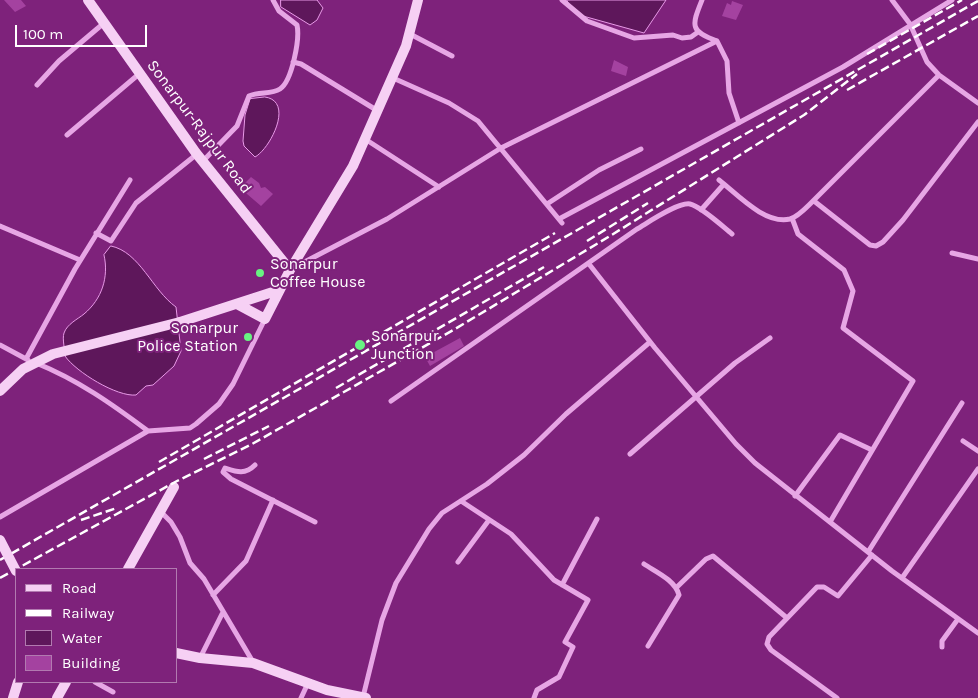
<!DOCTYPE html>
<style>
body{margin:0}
#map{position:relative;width:978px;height:698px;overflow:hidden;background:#7e227b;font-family:Karla,sans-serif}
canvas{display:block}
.legend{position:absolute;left:15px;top:568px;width:162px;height:115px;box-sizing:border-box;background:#7e227b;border:1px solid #b27ab0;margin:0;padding:6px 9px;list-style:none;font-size:15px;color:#fff}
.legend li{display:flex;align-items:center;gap:10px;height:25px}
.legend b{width:25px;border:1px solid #b27ab0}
.scale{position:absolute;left:15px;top:25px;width:132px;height:22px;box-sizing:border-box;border:2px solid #fff;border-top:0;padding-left:6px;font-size:15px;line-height:18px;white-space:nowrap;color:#fff;-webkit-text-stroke:4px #7e227b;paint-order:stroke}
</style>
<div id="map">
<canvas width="978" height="698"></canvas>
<ul class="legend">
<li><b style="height:6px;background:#f6d0f4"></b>Road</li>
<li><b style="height:6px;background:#fff"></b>Railway</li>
<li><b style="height:14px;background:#5e175b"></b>Water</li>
<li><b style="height:14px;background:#a442a0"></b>Building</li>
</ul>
<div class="scale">100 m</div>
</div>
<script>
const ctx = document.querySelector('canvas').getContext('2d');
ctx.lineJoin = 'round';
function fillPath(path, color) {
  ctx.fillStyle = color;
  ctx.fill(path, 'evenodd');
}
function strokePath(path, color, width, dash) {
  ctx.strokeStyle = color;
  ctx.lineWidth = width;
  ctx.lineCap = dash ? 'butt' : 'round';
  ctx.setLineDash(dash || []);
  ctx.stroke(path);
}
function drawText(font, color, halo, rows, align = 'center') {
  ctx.font = font + ' Karla,sans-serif';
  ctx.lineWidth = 4;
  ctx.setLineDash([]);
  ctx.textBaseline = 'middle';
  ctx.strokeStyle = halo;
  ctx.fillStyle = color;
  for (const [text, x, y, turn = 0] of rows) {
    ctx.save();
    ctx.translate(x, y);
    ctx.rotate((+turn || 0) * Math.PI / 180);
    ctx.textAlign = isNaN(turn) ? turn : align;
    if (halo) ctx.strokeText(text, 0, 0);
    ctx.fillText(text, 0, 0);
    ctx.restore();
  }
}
const water = new Path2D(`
 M281,0H317L323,8L317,20L310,25L281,7Z
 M567,0H666L644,33L583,16L572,9Z
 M265,97C295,101 270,149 255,157L244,146L243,141L245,115L250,99Z
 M111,246C140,252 152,290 176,307L181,351L174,366L153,385L146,386L136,395C117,397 76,372 65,356C65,349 62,339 64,333C67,324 78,319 84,314C102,299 109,277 104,255Z`);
fillPath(water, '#5e175b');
strokePath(water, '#e89ae7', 1);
fillPath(new Path2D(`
 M4,0H21L26,6L15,12Z
 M732,1L743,5L736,20L722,16L727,3L731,5Z
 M614,60L628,67L626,76L611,71Z
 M251,177L259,183L261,188L265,187L273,194L261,206L240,188Z
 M460,338L464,346L430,366L425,357Z`), '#a442a0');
strokePath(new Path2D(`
 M562,0L587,21L634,38L673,35L682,38L691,37L698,32
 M702,0C692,25 689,31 717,41L727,61L729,93L739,123
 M892,0L910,24L927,62L939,75L978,103
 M410,34L452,56
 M293,62L301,64L378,111
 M393,78L449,103L478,121L562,223
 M37,85L59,61L104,23
 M67,135L139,74
 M365,139L439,187
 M202,162L237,126L249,96C259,91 271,95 280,89C292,81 300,39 297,25L279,11L273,0
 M719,180C737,194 765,225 790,219C797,217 804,210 809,205L939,75
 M814,201L870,245L876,246L883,242L903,220L978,122
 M547,204L599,170L641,149
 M701,210L724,184
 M792,218L798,234L844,270L853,291L843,328L913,381L830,522
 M559,219L843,67L952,0
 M0,226L80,260
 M96,233L111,241L136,203L197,154
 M952,253L978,259
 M589,264L655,348L736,444L755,463L892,571L978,633
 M293,268L387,219L501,148L717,41
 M0,345L28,360
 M26,359L75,269L130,180
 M36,363C78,380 112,404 148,431
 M391,401L637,229C649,222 678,202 690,204C702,207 722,226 732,234
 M963,441L978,451
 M630,454L735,363L770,338
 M255,465C245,475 237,472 225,468L223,472L231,479L315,522
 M795,496L840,435L872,450
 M461,501L511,534L554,580L588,600L565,642L573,647L559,677L537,690L534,698
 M160,511L171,522L180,537L190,563L204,579L253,662
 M0,517L148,431L190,428L196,424L219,404L233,384L265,319
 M868,552L962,403
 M458,562L489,520
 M644,564C656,572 675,580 679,595L648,646
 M902,578L978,469
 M562,585L597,519
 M677,587L706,559L713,556L787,618
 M213,595L246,561L273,500
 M942,647V641L958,619
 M200,658L222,614
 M95,682L113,692
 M363,697L382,620L396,583L429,529L442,513L487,484L524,455L566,414L650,342
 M301,698L308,683
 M837,698L771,650L767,644L769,637L817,587H824L838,596L872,555`), '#e7a6e5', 5);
strokePath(new Path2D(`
 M88,0L196,153L290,270
 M237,304L265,319L290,270L353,166L406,46L418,0
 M180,322L279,290
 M128,569L174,487
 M176,653L200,658L253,663L327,690L366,698
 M13,698L18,682
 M57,698L66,682`), '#f6d0f4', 10);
strokePath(new Path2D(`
 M867,54L962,0
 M847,90L978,16
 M587,241L648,203
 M336,388L544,267
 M204,459L269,426
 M159,462L555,233
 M81,520L117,508
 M0,560L978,1
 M0,578L177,481L252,444L455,329L610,236L804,115L857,74`), '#fff', 2.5, [9, 4]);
strokePath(new Path2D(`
 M0,391L23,369L53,354L180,322
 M0,540L16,571`), '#f6d0f4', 10);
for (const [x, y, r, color] of [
 [260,273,5,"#68f382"],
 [248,337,5,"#68f382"],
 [360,345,6,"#68f382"]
]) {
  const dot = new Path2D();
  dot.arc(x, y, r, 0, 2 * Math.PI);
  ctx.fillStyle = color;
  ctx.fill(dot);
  strokePath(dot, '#7e227b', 2);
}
drawText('16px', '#fff', '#7e227b', [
 ["Sonarpur-Rajpur Road",199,127,53]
]);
drawText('16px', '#fff', '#7e227b', [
 ["Sonarpur",270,264],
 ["Coffee House",270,282],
 ["Sonarpur",238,328,"right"],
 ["Police Station",238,346,"right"],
 ["Sonarpur",371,336],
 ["Junction",371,354]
], 'left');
</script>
